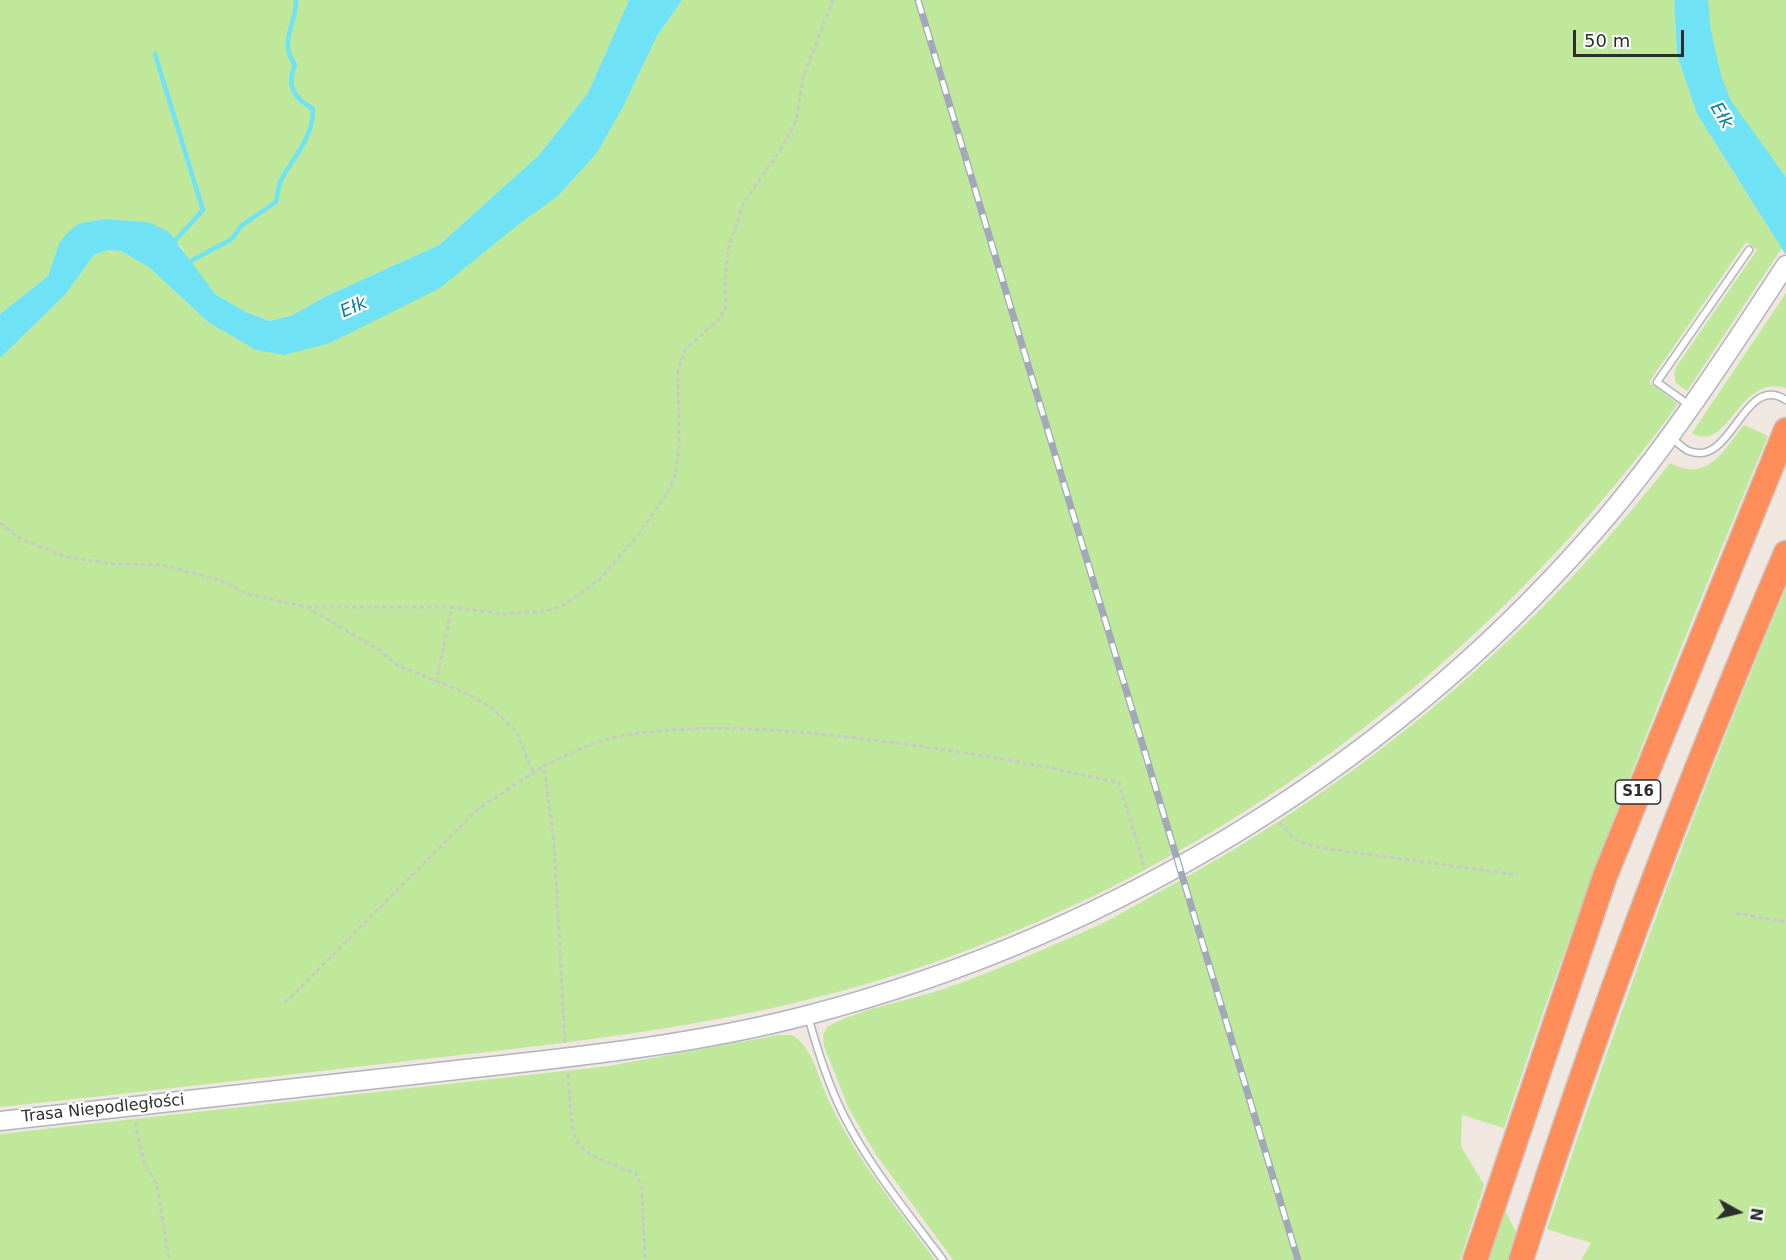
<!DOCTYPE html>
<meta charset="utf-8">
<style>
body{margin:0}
#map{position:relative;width:1786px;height:1260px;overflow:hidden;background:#efe7e0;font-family:"DejaVu Sans",sans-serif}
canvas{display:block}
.north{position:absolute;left:1708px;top:1182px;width:60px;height:60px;-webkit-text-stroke:4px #fff;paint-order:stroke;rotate:98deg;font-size:16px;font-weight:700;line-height:24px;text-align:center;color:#2e2e2e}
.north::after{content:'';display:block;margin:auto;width:21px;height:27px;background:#2e2e2e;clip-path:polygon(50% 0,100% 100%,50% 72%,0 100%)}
.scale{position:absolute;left:1573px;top:30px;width:111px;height:27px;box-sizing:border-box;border:3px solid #2e2e2e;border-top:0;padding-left:8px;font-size:18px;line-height:21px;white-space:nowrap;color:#2e2e2e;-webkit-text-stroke:4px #fff;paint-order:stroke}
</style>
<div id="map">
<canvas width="1786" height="1260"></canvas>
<div class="north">N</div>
<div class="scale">50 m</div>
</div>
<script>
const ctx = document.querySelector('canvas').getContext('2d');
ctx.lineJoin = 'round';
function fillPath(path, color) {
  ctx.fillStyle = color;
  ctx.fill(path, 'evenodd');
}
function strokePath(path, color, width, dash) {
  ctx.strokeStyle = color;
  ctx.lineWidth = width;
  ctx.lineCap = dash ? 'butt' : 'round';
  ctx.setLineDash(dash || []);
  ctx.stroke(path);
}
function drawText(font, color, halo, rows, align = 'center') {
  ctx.font = font + ' "DejaVu Sans",sans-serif';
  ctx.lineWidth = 4.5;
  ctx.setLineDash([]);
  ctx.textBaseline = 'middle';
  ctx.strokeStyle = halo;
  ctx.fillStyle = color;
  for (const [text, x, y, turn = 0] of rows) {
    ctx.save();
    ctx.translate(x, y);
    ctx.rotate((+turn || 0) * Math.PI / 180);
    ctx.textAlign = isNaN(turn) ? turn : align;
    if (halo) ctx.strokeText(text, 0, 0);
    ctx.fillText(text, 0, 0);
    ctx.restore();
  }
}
fillPath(new Path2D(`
 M0,0H629L588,93L539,155L439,245L324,297L293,315L270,321L246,312L215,294L193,268L181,246L148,222L106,219L80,223L59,243L48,276L0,314Z
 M682,0H1674L1677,55L1697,114L1782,248L1687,391L1676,383L1674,375L1676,367L1757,250L1746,242L1649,382L1678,404C1460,704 1136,928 773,1008C658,1033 541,1046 425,1059C283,1075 142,1092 0,1107V358L65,295L94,255L108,250L121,251L150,268L208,322L330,343L381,316L558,196L597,153L623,107L657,36Z
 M1708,0H1786V177C1769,151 1745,128 1730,101C1717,75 1709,29 1708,0Z
 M1786,293V388C1737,374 1729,455 1692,433Z
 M1744,425L1768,436C1673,663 1581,893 1504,1128L1462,1115L1461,1146L1484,1185L1460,1260H953L875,1153L849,1109L824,1046L823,1035L827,1027C861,1008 904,1002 940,990C994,972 1047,948 1099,925C1124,913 1147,898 1172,885C1365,780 1535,636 1670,463C1708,483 1723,451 1744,425Z
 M1786,588V1260H1581L1591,1243L1547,1229C1619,1012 1697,799 1786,588Z
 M779,1035H792C811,1047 816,1069 824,1090C851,1153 895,1205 935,1260H0V1134L609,1066Z
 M1504,1208L1518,1236L1510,1260H1487Z`), '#bfe89b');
fillPath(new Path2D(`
 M629,0H682L657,36L623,107L597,153L558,196L519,224L440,288L330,343L284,355L256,350L208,322L150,268L121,251L108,250L94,255L65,295L0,358V314L48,276L59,243L69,231L80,223L106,219L148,222L169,232L215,294L246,312L270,321L293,315L324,297L439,245L539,155L588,93Z
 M1674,0H1708L1711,31L1721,75L1731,101L1786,177V255L1697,114L1677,55Z`), '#70e2f5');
strokePath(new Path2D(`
 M155,54L203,210L172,244
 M185,264L232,239L241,226L276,202C278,194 278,185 282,178C296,154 313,137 313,109C294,98 286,86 295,65C278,39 296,28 296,0`), '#70e2f5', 4.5);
const lane = new Path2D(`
 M1689,405L1657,382L1749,250
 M1671,437C1676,441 1683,449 1689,451C1733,468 1743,372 1786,400
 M808,1016C817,1049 827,1081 842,1112C868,1165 908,1213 943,1260`);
const secondary = new Path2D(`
 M0,1121C152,1104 305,1087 457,1070C575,1057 694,1045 808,1015C1119,934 1404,758 1611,512C1676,434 1730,350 1786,265`);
const highway = new Path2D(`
 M1475,1260L1605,876L1786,430
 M1521,1260C1597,1020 1687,784 1786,553`);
strokePath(lane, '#b0b4be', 9);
strokePath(secondary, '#b0b4be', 21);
strokePath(highway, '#c9c9c9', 27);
strokePath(new Path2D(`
 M0,523L22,540L68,557L112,564L162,565L220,580L247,594L307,607L379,650L397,665L468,694L492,708L516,731L533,773
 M307,607H452
 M436,682L452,607L503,614L547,611L566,604L601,578L639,534L665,496L675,477L679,449L678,371L685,350L721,317L726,305L725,281L728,250L743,204L782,147L796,121L803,78L833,0
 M1279,823L1296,840L1315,847L1518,875
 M1736,913L1786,922
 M285,1003L478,809L544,766
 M565,1043L554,843L544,766C573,751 601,738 633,734C710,723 788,730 864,739C950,749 1034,763 1119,783L1145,869
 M568,1074C574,1144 564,1149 636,1173L642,1189L645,1260
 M135,1123L144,1162L157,1185L169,1260`), '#c9c9c9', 3, [4.5, 3]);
strokePath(lane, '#fff', 6);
strokePath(secondary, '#fff', 18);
strokePath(highway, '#ff8e5b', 24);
const rail = new Path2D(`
 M918,0L1298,1260`);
strokePath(rail, '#a2a8b9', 7);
strokePath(rail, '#fff', 4.5, [14]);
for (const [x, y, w] of [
 [1638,792,45]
]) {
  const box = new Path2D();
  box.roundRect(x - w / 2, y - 12, w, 24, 4.5);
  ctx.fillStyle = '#fff';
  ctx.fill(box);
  strokePath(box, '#2e2e2e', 1.5);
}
drawText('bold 15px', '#2e2e2e', null, [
 ["S16",1638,792]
]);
drawText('16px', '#2e2e2e', '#fff', [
 ["Trasa Niepodległości",103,1109,-6]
]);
drawText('italic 18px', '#087fa0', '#fff', [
 ["Ełk",1721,116,59],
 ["Ełk",354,308,-24]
]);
</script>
